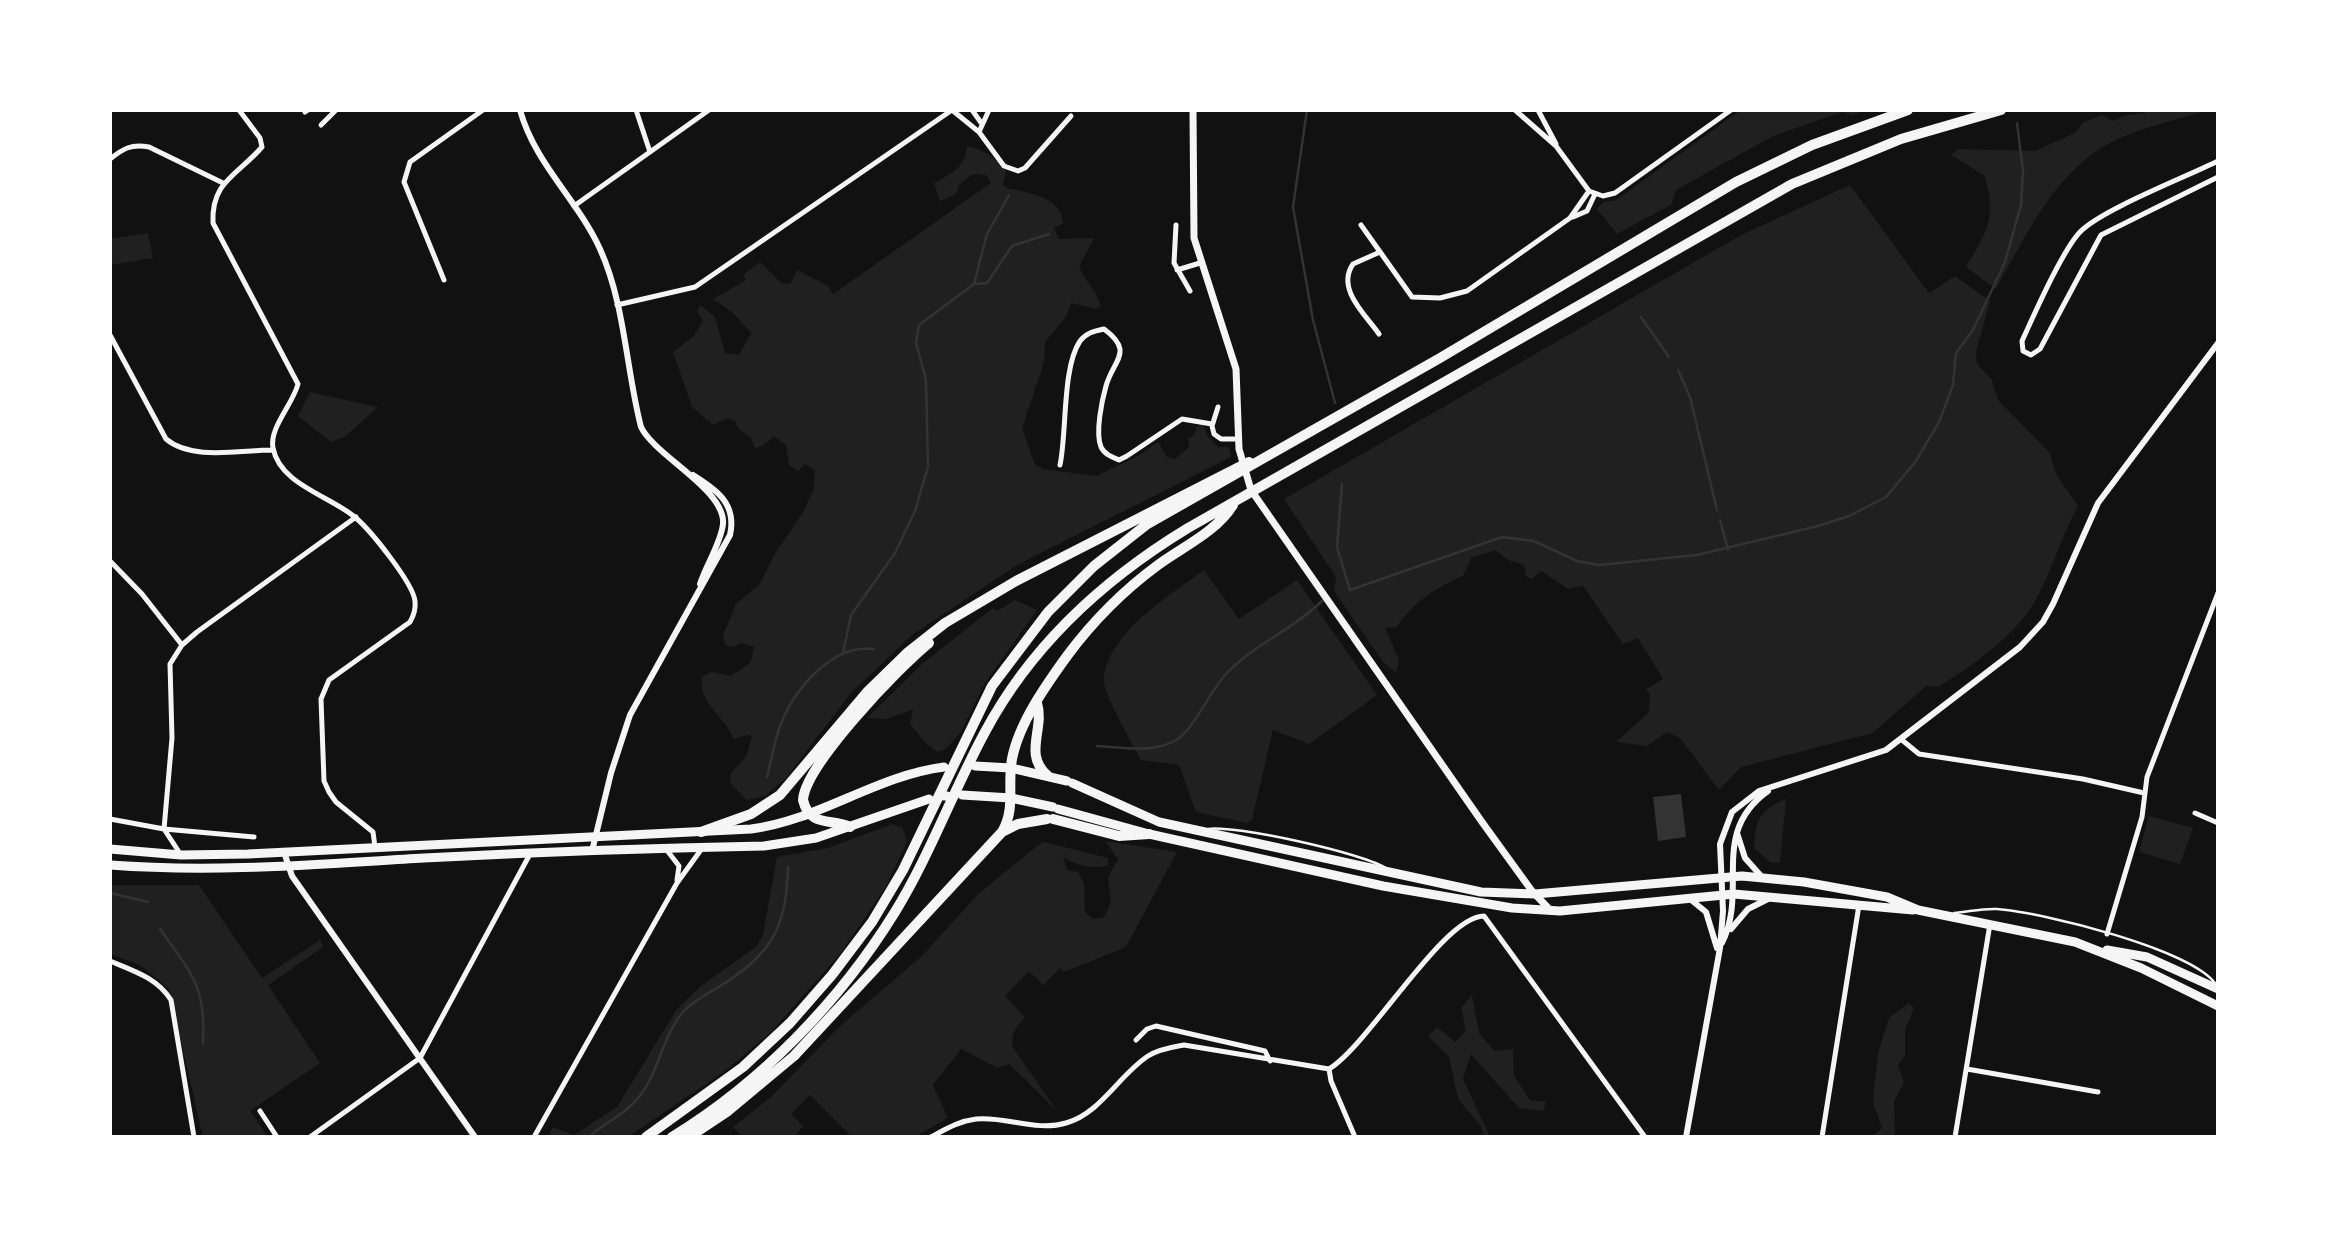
<!DOCTYPE html>
<style>
body{margin:0}
#map{position:relative;width:2328px;height:1247px;overflow:hidden;background:#111;font-family:Raleway,sans-serif}
canvas{display:block}
.frame{position:absolute;inset:0;border:112px solid #fff;pointer-events:none}
</style>
<div id="map">
<canvas width="2328" height="1247"></canvas>
<div class="frame"></div>
</div>
<script>
const ctx = document.querySelector('canvas').getContext('2d');
ctx.lineJoin = 'round';
function fillPath(path, color) {
  ctx.fillStyle = color;
  ctx.fill(path, 'evenodd');
}
function strokePath(path, color, width, dash) {
  ctx.strokeStyle = color;
  ctx.lineWidth = width;
  ctx.lineCap = dash ? 'butt' : 'round';
  ctx.setLineDash(dash || []);
  ctx.stroke(path);
}
fillPath(new Path2D(`
 M1741,110H1866L1853,115L1842,112L1773,136L1676,190L1672,204L1617,234L1597,209L1604,202L1616,200Z
 M2154,110H2208C2179,119 2148,126 2120,138C2057,166 2028,233 1996,289L1966,267C1988,230 1996,219 1985,176L1951,155L1958,149L2035,151L2075,133L2084,122L2102,115L2114,121C2127,112 2140,116 2154,110Z
 M967,146C985,150 994,157 1006,171L1003,185L1007,188C1028,193 1062,196 1063,224L1054,228L1059,239L1094,238L1079,267C1086,282 1096,290 1101,306L1096,309L1071,303L1066,317L1045,342L1044,362L1022,428L1035,465L1043,469L1096,476L1138,456L1158,442L1167,457L1175,459L1189,447L1188,439L1194,435L1197,426L1203,424L1207,435L1218,447H1229L1231,457L1017,565L912,635L851,693L785,779L765,796L747,800L730,783L731,773L746,757L752,736L747,735L734,739C726,719 695,699 703,676L712,672L731,676L751,662L754,647L741,643L733,647L725,645L723,636L736,604L760,584L774,555L803,512L814,488L815,470L805,464L798,471L789,465L786,445L774,436L763,446L755,448L751,438L739,429L734,420L727,418L713,425L692,407L673,352L694,336L703,320L697,312L700,305L715,317L725,353L739,355L751,333L733,313L713,299L746,280L743,275L760,262L782,284L791,283L797,270L828,286L833,294L991,183L986,175L972,174L959,185L956,194L940,201L934,183C952,173 965,168 967,146Z
 M1850,185L1929,293L1955,276L1990,301L1976,352L1977,364L1992,380L1998,400L2049,452L2056,474L2078,506C2062,535 2053,567 2038,596C2017,635 1975,664 1938,687L1926,686L1873,733L1741,767L1719,790L1680,738L1667,732L1647,746L1616,742L1649,712L1650,695L1646,689L1663,679L1638,638L1623,644L1583,586L1568,589L1541,571L1532,579L1526,576L1524,565L1508,560L1495,550L1471,558L1463,576C1437,587 1413,602 1397,627L1385,628L1399,660L1396,673L1383,662L1334,591L1336,577L1284,499L1743,234Z
 M148,233L153,258L110,265V239Z
 M310,392L378,407L346,436L331,442L298,416Z
 M1204,570L1239,619L1297,580L1377,695L1309,744L1273,730L1252,820L1247,823L1196,812L1179,765L1141,760C1133,745 1104,694 1104,682C1104,635 1170,595 1204,570Z
 M1015,600L1037,610L985,683L960,733L947,748L938,752L927,745L910,724L913,709L887,719L867,718L923,663L993,608L997,611Z
 M1786,799L1780,863L1770,862L1754,848C1756,819 1759,810 1786,799Z
 M2149,816L2193,828L2180,864L2139,852Z
 M893,824L903,828L907,842L884,890L840,954L771,1032L725,1071L628,1137H547L553,1127L574,1135L617,1107L677,1009L701,986L757,946L763,935L777,857L828,848Z
 M1105,841L1177,852L1126,947L1064,972L1060,968L1043,985L1029,971L1005,996L1025,1017C1016,1027 1009,1035 1014,1049L1057,1111L1009,1064L998,1068L961,1049L933,1085L948,1118L915,1137H852L810,1095L791,1114L803,1126L795,1137H743L733,1127L772,1096L840,1026L922,956L978,894L1038,845L1044,842L1108,858V865C1093,871 1075,864 1063,857L1067,870L1078,872L1084,883L1085,912L1093,919L1104,917L1111,903L1108,877L1118,859Z
 M110,885H199L262,978L320,940L323,947L268,985L320,1063L250,1111L268,1137H203L169,989L140,965L110,954Z
 M1472,995L1479,1033L1494,1051L1513,1049L1514,1076L1530,1100L1546,1102L1543,1111L1519,1108L1471,1054L1463,1079L1490,1137H1484L1481,1126L1458,1099L1449,1057L1428,1036L1437,1027L1455,1042L1466,1031L1461,1008Z
 M1909,1003L1914,1008L1905,1030V1055L1898,1065L1904,1083L1894,1101L1895,1137H1871L1882,1128L1873,1103L1878,1053L1889,1018Z`), '#202020');
fillPath(new Path2D(`
 M1681,794L1686,837L1658,841L1653,797Z`), '#333');
strokePath(new Path2D(`
 M1307,110L1293,207L1313,320L1335,403
 M975,284L987,283L1012,246L1049,234
 M1641,317L1669,357
 M1678,370L1690,397L1717,510
 M1342,484L1337,547L1350,590L1502,537L1534,541L1577,561L1599,565L1697,555L1818,526L1849,516L1886,497L1916,461L1939,422L1953,385L1956,353L1973,330L2005,262L2021,205L2023,171L2017,123
 M1720,520L1728,550
 M843,653L851,615L895,553L915,511L928,467L926,380L916,343L919,325L974,284L987,234L1009,195
 M1097,746C1122,747 1153,754 1176,740C1194,729 1209,693 1224,676C1252,645 1293,630 1322,601
 M767,777C771,761 774,744 779,729C792,692 830,644 874,649
 M110,893L148,902
 M160,929C192,975 206,985 203,1044
 M589,1137C605,1122 625,1115 639,1097C659,1072 662,1037 683,1012C693,1001 705,995 717,988C772,954 786,929 788,867`), '#333', 2.5);
strokePath(new Path2D(`
 M1208,829C1232,824 1368,854 1387,869
 M1954,913C1968,912 1983,908 1997,909C2041,912 2196,950 2217,986`), '#f5f5f5', 2.5);
strokePath(new Path2D(`
 M239,110L260,138L262,147C238,175 211,181 213,223L298,384C293,404 269,428 273,448C280,485 331,496 356,518C371,531 413,583 415,601C416,609 414,615 410,622L329,680L321,699L324,781L329,792L336,802L373,832L375,847
 M636,110L650,152
 M952,110L979,132L1004,166L1018,171L1025,168L1071,116
 M972,110L982,124
 M1515,110L1556,146L1589,191L1603,196L1615,193L1731,110
 M1538,110L1556,144
 M305,112L308,110
 M321,125L336,110
 M979,132L989,110
 M110,159C124,148 131,144 149,147L223,183
 M2218,161C2186,177 2101,210 2080,232C2062,251 2034,315 2022,341L2023,351L2031,355L2040,349L2101,235L2218,177
 M574,206L709,110
 M1573,217L1587,211L1595,194
 M1176,225L1174,263L1190,291
 M1361,225L1412,297L1440,298L1467,291L1570,218L1589,191
 M1177,270L1200,263
 M444,280L404,182L410,162L483,110
 M617,305L695,287L952,110
 M1379,334C1365,314 1336,289 1353,264L1380,252
 M110,335L166,439C192,461 240,450 273,450
 M1218,407L1212,426L1214,434L1221,439H1238
 M1060,465C1067,433 1062,368 1080,341C1086,333 1094,331 1104,329C1135,352 1113,360 1106,386C1102,400 1095,433 1101,447C1104,454 1112,457 1119,460L1127,456L1182,419L1212,424
 M110,561L142,594L182,645
 M1902,740L1919,754L2083,779L2144,793
 M2195,813L2218,823
 M110,819L164,829L254,837
 M666,849L679,866L677,880
 M181,855L164,829L172,738L170,664L182,645L197,632L356,517
 M2107,934L2142,817L2147,777L2218,593
 M110,961C134,971 157,978 171,1000L194,1137
 M1136,1040L1147,1029L1156,1026L1265,1051L1270,1061
 M1329,1069C1369,1045 1443,916 1484,916L1645,1137
 M1329,1069L1331,1081L1355,1137
 M1967,1069L2098,1092
 M260,1111L277,1137
 M310,1137L420,1058L530,854
 M534,1137L677,883L703,847
 M931,1137C946,1129 959,1121 976,1119C1006,1116 1036,1132 1066,1123C1101,1113 1119,1075 1148,1056C1159,1049 1173,1047 1184,1045L1329,1069
 M1822,1137L1859,905
 M1955,1137L1990,924`), '#f5f5f5', 5);
strokePath(new Path2D(`
 M520,110C535,164 577,199 600,249C625,304 626,369 641,427C655,456 726,490 723,524C721,543 706,565 700,584
 M1737,833L1745,858L1762,877
 M592,851L611,773L630,715L730,535C737,504 717,490 693,475
 M284,852L292,876L475,1137
 M1690,899L1706,912L1717,948
 M1731,929L1748,909L1768,899
 M1722,943C1749,889 1709,833 1768,791
 M1686,1137L1720,948L1723,911L1720,844L1732,812L1759,791L1886,750L2020,647L2043,622L2053,604L2098,503L2218,343`), '#f5f5f5', 6);
strokePath(new Path2D(`
 M1193,110L1194,238L1236,369L1239,449L1251,490L1482,822L1532,891L1551,911`), '#f5f5f5', 7);
strokePath(new Path2D(`
 M975,766L1011,768L1067,781
 M1072,783L1159,822L1481,892L1535,894L1742,876L1804,882L1887,897L1918,910L2075,942L2141,968L2218,1006
 M962,795L1011,798L1053,807
 M944,796H947
 M1058,809L1149,834L1383,886L1512,908L1560,911L1734,894L1913,910
 M110,849L181,855L248,854L751,829C820,820 875,776 944,767
 M110,865C216,873 319,864 424,858C537,852 651,848 764,846L816,838L929,799
 M2107,950L2147,957L2218,989`), '#f5f5f5', 9);
strokePath(new Path2D(`
 M1037,703C1045,728 1023,754 1047,775
 M1053,819L1119,836L1149,834
 M850,827C831,818 810,828 803,800C805,765 899,667 929,643
 M701,832L751,814L780,795L868,691L907,653L945,623L1016,581L1249,462
 M1002,832L1018,824L1047,819
 M646,1137L743,1067L790,1023L832,975L872,922L903,870L992,686L1048,612L1094,566L1146,525L1440,358L1736,182L1812,145L1908,110
 M672,1137C762,1082 840,1001 895,912C930,855 953,791 985,732C1032,644 1104,579 1188,528L1792,184L1901,139L2001,110
 M689,1137L728,1111L794,1056L1002,832C1016,809 1007,785 1012,759C1019,723 1046,685 1067,656C1093,621 1124,590 1158,565C1184,546 1216,532 1233,505`), '#f5f5f5', 10);
</script>
